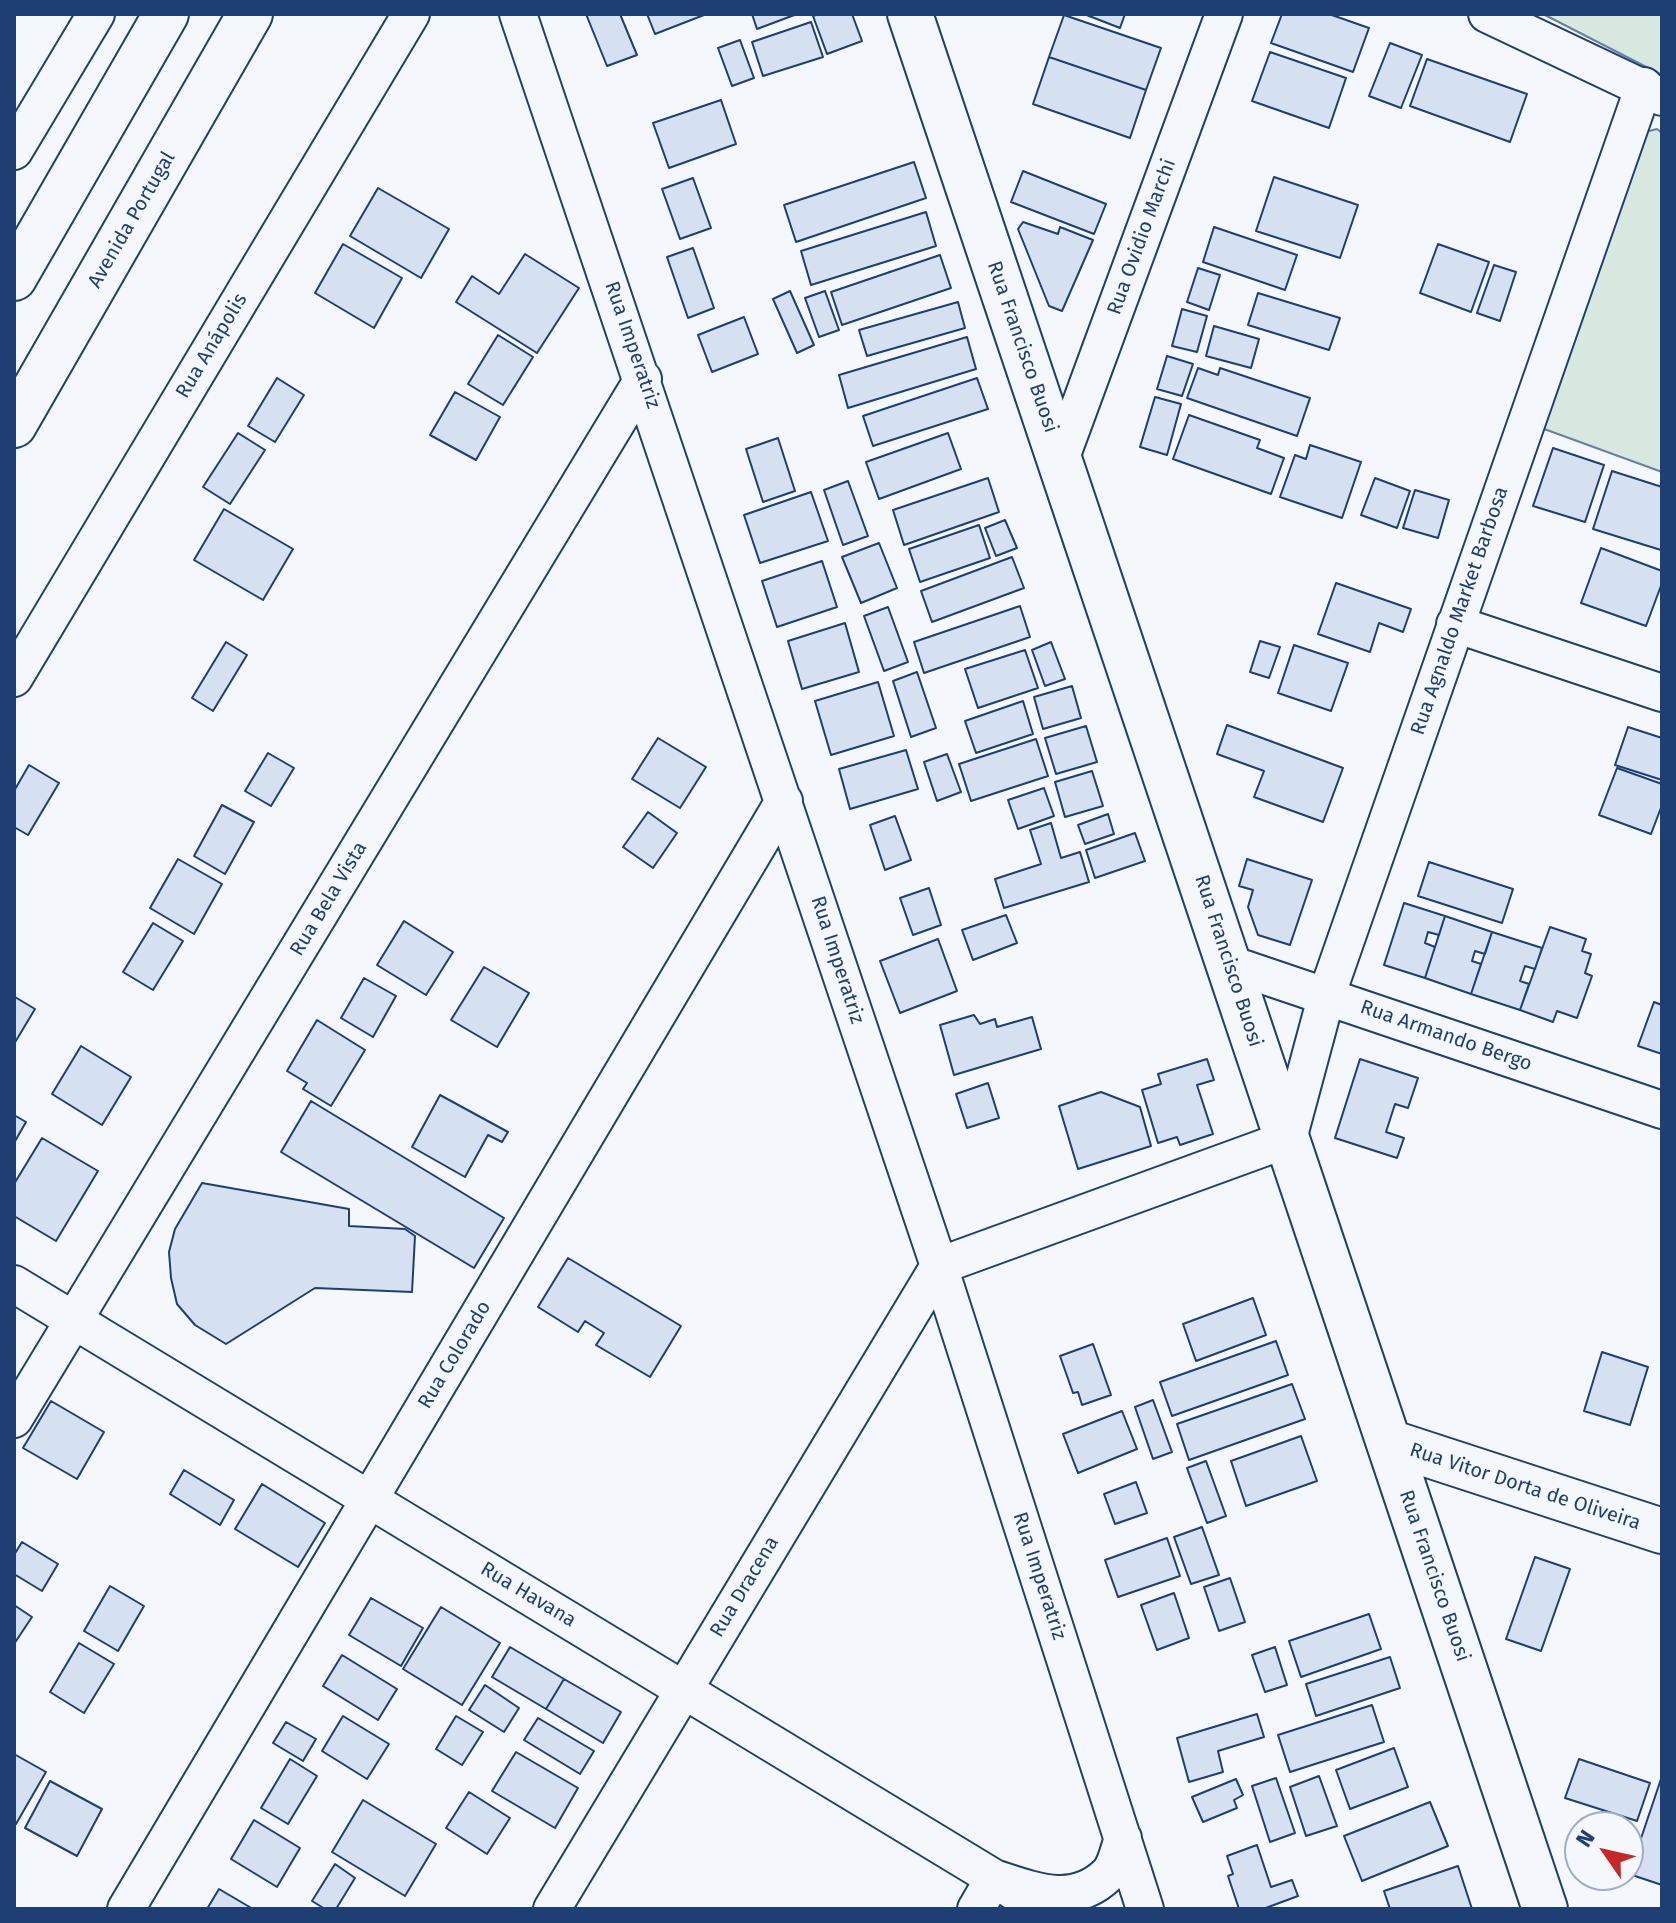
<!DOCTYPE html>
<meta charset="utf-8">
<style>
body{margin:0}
#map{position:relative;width:1676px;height:1923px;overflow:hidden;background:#f4f7fb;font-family:"Fira Sans",sans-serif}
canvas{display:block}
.frame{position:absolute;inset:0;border:16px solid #1d3f73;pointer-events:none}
.north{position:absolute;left:1564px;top:1811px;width:80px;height:80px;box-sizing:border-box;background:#f4f7fb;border:2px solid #9eadc5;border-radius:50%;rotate:304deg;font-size:22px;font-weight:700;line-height:32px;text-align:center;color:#1d3f73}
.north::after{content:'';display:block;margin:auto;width:28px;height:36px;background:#c62828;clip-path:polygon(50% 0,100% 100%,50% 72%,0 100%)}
</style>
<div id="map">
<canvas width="1676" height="1923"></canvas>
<div class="frame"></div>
<div class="north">N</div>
</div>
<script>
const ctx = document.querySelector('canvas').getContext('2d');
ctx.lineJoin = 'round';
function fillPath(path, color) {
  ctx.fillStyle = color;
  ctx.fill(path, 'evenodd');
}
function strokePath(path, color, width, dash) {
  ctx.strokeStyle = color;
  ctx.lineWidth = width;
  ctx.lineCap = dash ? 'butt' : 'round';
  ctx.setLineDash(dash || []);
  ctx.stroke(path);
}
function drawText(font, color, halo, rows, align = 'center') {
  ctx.font = font + ' "Fira Sans",sans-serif';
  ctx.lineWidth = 6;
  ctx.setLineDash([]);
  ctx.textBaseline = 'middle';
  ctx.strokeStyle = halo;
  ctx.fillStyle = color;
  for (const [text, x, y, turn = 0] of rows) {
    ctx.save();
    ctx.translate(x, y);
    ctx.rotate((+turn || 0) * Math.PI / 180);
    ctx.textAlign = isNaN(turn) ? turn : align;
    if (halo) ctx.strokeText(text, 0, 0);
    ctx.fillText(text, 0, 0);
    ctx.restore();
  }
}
const green = new Path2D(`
 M1543,14H1662V75Z
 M1657,129L1662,133V472L1536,426L1641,133Z`);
fillPath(green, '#d7e8df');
strokePath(green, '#687fa3', 2);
const building = new Path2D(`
 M586,14H620L637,55L607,66Z
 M647,14H703L704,15L655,34Z
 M752,14H797L757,29Z
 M819,14H852L862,41L827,54L813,16Z
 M1084,14H1125L1120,28Z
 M1282,14H1329L1369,28L1353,72L1271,43Z
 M1064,15L1161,48L1146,90L1049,57Z
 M811,22L823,57L763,76L752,42Z
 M740,40L754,78L732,86L718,48Z
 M1390,43L1422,55L1401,108L1369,96Z
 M1270,52L1346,78L1329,128L1252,101Z
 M1049,57L1146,90L1130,138L1033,104Z
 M1427,59L1527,94L1510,142L1410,106Z
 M721,100L736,144L669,168L653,123Z
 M914,162L926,198L796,242L784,205Z
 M1023,171L1106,204L1094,234L1011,202Z
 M1274,177L1358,205L1340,258L1256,231Z
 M693,178L711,228L680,239L662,189Z
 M378,188L449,229L421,278L350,236Z
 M926,212L936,246L811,285L801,251Z
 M1023,222L1058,234L1060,227L1093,240L1062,311L1049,306L1018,229Z
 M1214,227L1297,255L1285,290L1203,262Z
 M343,244L402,278L374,328L315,293Z
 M1438,244L1489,262L1471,312L1420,293Z
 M693,248L714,308L688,318L667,257Z
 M525,254L579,288L537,353L456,302L472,276L499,294Z
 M940,255L951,288L842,325L831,292Z
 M1494,265L1516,272L1500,321L1477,313Z
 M1198,268L1220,275L1209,310L1187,302Z
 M790,291L814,345L797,353L773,299Z
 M825,291L839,330L819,337L805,298Z
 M1258,293L1340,318L1329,350L1248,325Z
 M958,302L965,328L867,356L859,330Z
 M1182,309L1207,316L1197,352L1172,346Z
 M744,317L758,354L712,372L698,335Z
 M1214,326L1259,339L1251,368L1206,356Z
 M498,335L533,357L503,405L468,384Z
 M967,337L976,369L848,408L839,375Z
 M1167,356L1193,364L1182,396L1157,389Z
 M1198,368L1218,375L1220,368L1310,398L1297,436L1187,398Z
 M277,378L304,395L275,442L248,426Z
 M977,378L988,409L873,446L863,416Z
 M455,392L500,417L476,460L430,435Z
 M1155,397L1181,404L1167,455L1140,447Z
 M1189,415L1260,440L1257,448L1284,458L1271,494L1173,459Z
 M238,433L265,450L230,504L203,487Z
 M948,433L961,469L879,499L866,462Z
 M778,438L795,491L763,502L746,449Z
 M1310,445L1361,462L1342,518L1280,497L1295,455L1306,459Z
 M1553,448L1604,465L1585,522L1533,506Z
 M1612,471L1662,487L1661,550L1593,529Z
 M988,478L999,512L904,545L893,510Z
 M1375,478L1410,491L1397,528L1361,515Z
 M848,481L868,536L843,545L824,490Z
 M1415,490L1449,500L1438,538L1403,528Z
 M811,492L828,541L760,563L744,515Z
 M224,509L293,549L263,600L194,560Z
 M1005,520L1017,548L996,556L985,528Z
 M979,525L990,558L920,582L909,549Z
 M879,543L897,588L861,603L842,557Z
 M1601,548L1662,571V583L1646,626L1581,603Z
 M1012,557L1024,588L932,622L921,591Z
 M822,561L837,607L777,627L762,581Z
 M1336,583L1411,609L1403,632L1379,623L1370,652L1318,634Z
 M1020,606L1030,637L924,673L914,642Z
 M888,607L908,662L884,671L864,616Z
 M845,623L859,672L802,689L788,641Z
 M1260,641L1280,647L1269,678L1250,672Z
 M226,642L247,655L213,711L192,698Z
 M1051,642L1065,679L1045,686L1032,650Z
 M1294,645L1348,663L1331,711L1278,693Z
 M1025,650L1038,688L978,708L965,669Z
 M917,672L936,728L911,737L893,681Z
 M878,682L894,736L831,755L815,701Z
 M1072,686L1081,718L1043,729L1034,697Z
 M1023,701L1033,734L976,753L965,721Z
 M1227,725L1343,768L1323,822L1254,797L1264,771L1217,754Z
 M1086,726L1097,762L1056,774L1045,738Z
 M1628,727L1662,738V780L1615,765Z
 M658,738L706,767L680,808L632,779Z
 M1036,739L1048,776L971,801L959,764Z
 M906,750L918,789L850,809L839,769Z
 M268,753L294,768L271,806L245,791Z
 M947,754L961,792L937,801L924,762Z
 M29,765L59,783L28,835L14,827V791Z
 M1617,768L1662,784V805L1651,834L1599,815Z
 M1092,771L1103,806L1065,817L1055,782Z
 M1044,788L1054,816L1018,829L1008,800Z
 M222,805L254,822L225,874L194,856Z
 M648,812L677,833L653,868L623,847Z
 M1108,814L1114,834L1085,844L1078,825Z
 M895,816L911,860L885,870L870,825Z
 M1051,823L1061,858L1080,852L1089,882L1004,908L995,879L1041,864L1030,830Z
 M1135,833L1145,861L1095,878L1086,850Z
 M178,859L222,884L194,934L150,908Z
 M1247,859L1312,880L1290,945L1258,935L1248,907L1253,890L1239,886Z
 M1429,862L1513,889L1502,923L1418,896Z
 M929,888L941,925L913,935L900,898Z
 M1404,903L1445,916L1439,935L1428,932L1425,943L1435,947L1425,978L1384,965Z
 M1006,915L1017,943L973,960L962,930Z
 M1445,916L1492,932L1485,954L1475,951L1472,961L1481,964L1471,994L1425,978Z
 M404,921L453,952L426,995L377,965Z
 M153,923L183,941L153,990L123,972Z
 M1550,927L1586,939L1582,951L1591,954L1585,973L1592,976L1577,1018L1557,1011L1553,1022L1520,1010Z
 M1492,932L1542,948L1535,969L1525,966L1520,981L1529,984L1520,1010L1471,994Z
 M938,939L957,991L900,1013L880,961Z
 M484,967L529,993L497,1047L451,1020Z
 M364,978L396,996L373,1037L341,1018Z
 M15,997L35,1009L14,1044V999Z
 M1654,1002L1662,1005V1054L1638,1046Z
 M974,1015L980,1024L995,1019L997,1027L1032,1017L1041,1049L954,1075L940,1025Z
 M317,1020L365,1050L331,1106L303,1089L307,1083L287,1071Z
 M81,1046L131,1077L102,1125L52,1094Z
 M1207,1059L1214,1080L1197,1085L1213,1134L1180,1145L1177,1137L1158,1143L1142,1090L1161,1084L1158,1074Z
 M1360,1059L1418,1078L1408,1108L1395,1104L1386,1132L1404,1138L1397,1158L1335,1138Z
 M988,1083L999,1118L967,1128L956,1094Z
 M1101,1092L1140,1107L1151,1146L1078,1169L1059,1106Z
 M440,1095L508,1132L502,1142L488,1135L465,1177L412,1147Z
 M311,1101L504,1218L474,1268L281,1152Z
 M14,1115L26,1122L14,1143Z
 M42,1138L98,1171L56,1241L14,1216V1184Z
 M202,1183L349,1209V1226L405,1229L415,1236L412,1292L315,1288L226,1344L195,1325L177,1304L171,1278L169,1252L175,1229Z
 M568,1258L681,1326L650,1377L596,1345L604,1333L585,1321L578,1332L538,1307Z
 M1253,1298L1266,1335L1196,1361L1183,1324Z
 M1276,1341L1288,1375L1172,1416L1160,1382Z
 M1093,1344L1111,1395L1082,1405L1078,1392L1073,1393L1060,1356Z
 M1602,1352L1648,1367L1630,1425L1584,1411Z
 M1292,1384L1305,1419L1189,1460L1177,1424Z
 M1153,1400L1172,1452L1153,1459L1135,1407Z
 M51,1401L104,1432L77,1479L23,1448Z
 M1122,1411L1137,1449L1078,1473L1063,1434Z
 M1301,1436L1317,1481L1246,1506L1231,1461Z
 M1206,1461L1226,1516L1207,1523L1187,1468Z
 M184,1470L234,1500L220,1525L170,1494Z
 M1136,1482L1147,1513L1115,1524L1104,1494Z
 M262,1484L325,1523L298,1567L235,1529Z
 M1202,1527L1219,1575L1191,1584L1174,1537Z
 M1167,1538L1180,1576L1118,1597L1105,1560Z
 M22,1542L58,1564L42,1591L14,1574V1555Z
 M1535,1557L1570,1569L1541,1651L1506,1639Z
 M1230,1578L1245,1622L1219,1631L1204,1587Z
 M110,1586L144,1606L118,1651L84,1631Z
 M1174,1593L1189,1638L1157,1650L1141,1605Z
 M371,1598L423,1628L401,1666L349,1635Z
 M14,1605L32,1617L14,1644Z
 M441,1607L500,1643L462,1705L403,1669Z
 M1369,1614L1381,1649L1301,1677L1289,1641Z
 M79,1643L114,1664L84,1713L50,1692Z
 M510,1647L564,1679L546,1709L492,1677Z
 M1275,1647L1287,1685L1265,1692L1252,1655Z
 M342,1655L397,1689L378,1720L323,1686Z
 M1390,1657L1400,1688L1316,1716L1306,1684Z
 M564,1679L621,1712L603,1743L546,1709Z
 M485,1685L519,1708L504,1732L469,1710Z
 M1372,1705L1384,1742L1290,1772L1278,1735Z
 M1257,1714L1264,1737L1218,1751L1223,1772L1189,1782L1177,1738Z
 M343,1716L389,1744L367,1779L322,1751Z
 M456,1716L483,1732L462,1765L436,1749Z
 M538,1718L594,1751L580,1774L524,1740Z
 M286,1722L316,1739L303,1761L273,1743Z
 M1394,1748L1408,1787L1350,1809L1336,1770Z
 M516,1752L578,1788L555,1828L492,1791Z
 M14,1754L46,1772L16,1824L14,1823Z
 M290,1759L317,1776L288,1824L261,1808Z
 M1579,1759L1650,1783L1637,1821L1565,1798Z
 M1319,1776L1337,1826L1306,1836L1290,1787Z
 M1662,1776V1885L1629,1874Z
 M1276,1778L1295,1833L1270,1842L1252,1786Z
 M1236,1779L1243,1795L1234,1800L1237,1808L1203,1822L1192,1797Z
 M50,1781L102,1809L77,1856L25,1828Z
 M469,1792L510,1818L487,1854L446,1828Z
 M363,1800L436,1844L405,1896L332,1852Z
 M1430,1802L1448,1846L1362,1881L1344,1836Z
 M254,1820L300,1848L277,1887L231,1859Z
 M1257,1845L1271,1887L1292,1880L1298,1896L1263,1909H1239L1228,1876L1233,1874L1227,1856Z
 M335,1864L355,1878L336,1909H325L312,1901Z
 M1458,1866L1472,1909H1390L1384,1891Z
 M219,1889L253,1909H207Z`);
fillPath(building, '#d5e0f0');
strokePath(building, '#1d3f73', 2);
const minor = new Path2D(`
 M518,14L939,1266L1145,1909
 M1487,14L1662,97
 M14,151L96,14
 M1060,460L1224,14
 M1455,624L1662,693
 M14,678L411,14
 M1230,964L1662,1110
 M14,1284L994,1878L1040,1909
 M14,1419L643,379
 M126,1909L784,801
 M552,1909L939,1266L1288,1139L1327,994L1644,86
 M976,1909L994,1878C1034,1891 1074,1908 1108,1874C1116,1866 1119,1849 1123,1838`);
const tertiary = new Path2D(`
 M910,14L1545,1909
 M1389,1442L1662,1531`);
const secondary = new Path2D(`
 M14,278L166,14
 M14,425L250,14`);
strokePath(minor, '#1d3f73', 40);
strokePath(tertiary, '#1d3f73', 48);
strokePath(secondary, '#1d3f73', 48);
strokePath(minor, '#f4f7fb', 36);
strokePath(tertiary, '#f4f7fb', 44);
strokePath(secondary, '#f4f7fb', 44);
drawText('20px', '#1d3f73', '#f4f7fb', [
 ["Avenida Portugal",132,220,-60],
 ["Rua Ovidio Marchi",1142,237,-70],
 ["Rua Imperatriz",632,345,71],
 ["Rua Anápolis",212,346,-59],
 ["Rua Francisco Buosi",1022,347,71],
 ["Rua Agnaldo Market Barbosa",1460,611,-71],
 ["Rua Bela Vista",329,899,-59],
 ["Rua Imperatriz",837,960,72],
 ["Rua Francisco Buosi",1228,961,72],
 ["Rua Armando Bergo",1446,1036,19],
 ["Rua Colorado",455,1355,-59],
 ["Rua Vitor Dorta de Oliveira",1525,1487,18],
 ["Rua Imperatriz",1039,1576,72],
 ["Rua Francisco Buosi",1434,1576,71],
 ["Rua Dracena",745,1587,-59],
 ["Rua Havana",528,1595,31]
]);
</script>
